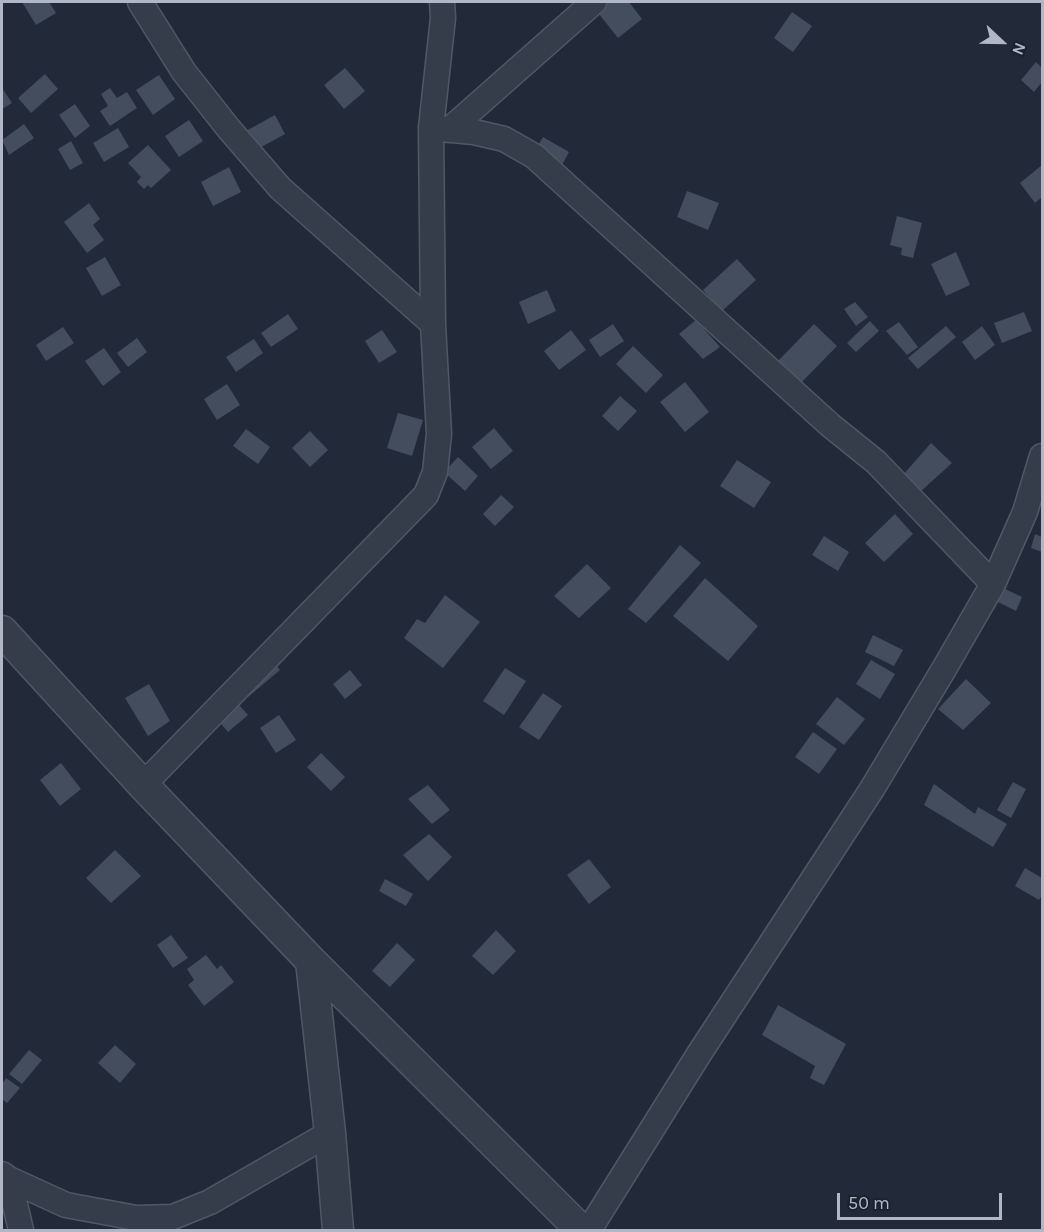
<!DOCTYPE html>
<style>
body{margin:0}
#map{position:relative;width:1044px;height:1232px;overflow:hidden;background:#222a39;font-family:Karla,sans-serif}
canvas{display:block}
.frame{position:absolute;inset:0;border:3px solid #b1b7c6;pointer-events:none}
.north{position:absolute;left:972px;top:12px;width:60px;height:60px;-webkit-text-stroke:4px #1b222e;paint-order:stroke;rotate:112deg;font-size:16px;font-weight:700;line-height:24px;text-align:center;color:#b1b7c6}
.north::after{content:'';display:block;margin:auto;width:21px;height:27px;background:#b1b7c6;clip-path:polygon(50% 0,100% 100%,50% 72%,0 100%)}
.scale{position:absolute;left:837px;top:1193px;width:165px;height:27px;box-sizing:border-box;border:3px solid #b1b7c6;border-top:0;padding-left:8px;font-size:18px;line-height:21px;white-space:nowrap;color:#b1b7c6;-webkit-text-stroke:4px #1b222e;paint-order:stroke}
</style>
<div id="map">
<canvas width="1044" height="1232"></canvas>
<div class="frame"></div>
<div class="north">N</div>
<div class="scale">50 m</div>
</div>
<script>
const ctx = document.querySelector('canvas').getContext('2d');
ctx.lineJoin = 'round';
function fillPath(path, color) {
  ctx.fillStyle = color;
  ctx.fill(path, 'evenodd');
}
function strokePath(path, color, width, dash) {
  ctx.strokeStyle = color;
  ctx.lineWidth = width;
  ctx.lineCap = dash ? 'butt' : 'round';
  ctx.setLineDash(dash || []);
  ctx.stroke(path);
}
fillPath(new Path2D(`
 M22,2H49L56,13L36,25Z
 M604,2H629L642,19L618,38L595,9Z
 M792,12L812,26L793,52L774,38Z
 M1036,62L1042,68V82L1034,92L1021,80Z
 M345,68L365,91L344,109L324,85Z
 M45,74L58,89L31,113L18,98Z
 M159,75L175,99L153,115L136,90Z
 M2,88L12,103L2,109Z
 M110,88L117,98L127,92L137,108L110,126L100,111L108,106L101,94Z
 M75,104L90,126L75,138L59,115Z
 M275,115L285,134L256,150L246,131Z
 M189,120L203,141L179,157L165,136Z
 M24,124L34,138L9,155L2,140Z
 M118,128L129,147L104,162L93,143Z
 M543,137L569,152L560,169L533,154Z
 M71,141L83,163L70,170L58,149Z
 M148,145L171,170L151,188L148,185L144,189L137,182L141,177L128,163Z
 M1042,165V197L1035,203L1020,183Z
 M229,167L241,192L213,206L201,182Z
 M687,191L719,203L708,230L677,217Z
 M89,203L100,219L93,225L104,240L87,253L64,222Z
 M897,216L922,223L913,258L901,255L902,248L890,245Z
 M956,252L970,285L946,296L931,264Z
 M105,257L121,285L102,296L86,268Z
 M737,259L756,280L722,311L703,290Z
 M547,290L556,311L528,324L519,302Z
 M855,302L868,317L856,326L844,309Z
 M1024,312L1032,331L1002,343L994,323Z
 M288,314L298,329L271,347L261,333Z
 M696,320L720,347L703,359L679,334Z
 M870,321L879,331L856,352L847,343Z
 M899,322L918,347L907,355L886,331Z
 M613,324L624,341L600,357L589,340Z
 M814,324L837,346L800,384L777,362Z
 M946,326L956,337L918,369L908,358Z
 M982,326L995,345L975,360L962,342Z
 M63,327L74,343L46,361L36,345Z
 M382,330L397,352L379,363L365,341Z
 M571,330L586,350L559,370L544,351Z
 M137,338L147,352L128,367L117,353Z
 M254,339L263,353L236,372L226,357Z
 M633,346L663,375L646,393L616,364Z
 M104,348L121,372L103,386L85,361Z
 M685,382L709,412L685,432L660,402Z
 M227,384L240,405L217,420L204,399Z
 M620,396L637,411L618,431L602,416Z
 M398,413L423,420L412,456L387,448Z
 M494,428L513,451L491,469L472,447Z
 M246,429L270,447L258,464L233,446Z
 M310,431L328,450L310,467L292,448Z
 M931,443L952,463L920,492L903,475Z
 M458,457L478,476L465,491L444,472Z
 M737,460L771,482L754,508L720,486Z
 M501,495L514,507L495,526L483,514Z
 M895,514L913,534L884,562L865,543Z
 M1035,534L1042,537V552L1031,548Z
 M824,536L849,552L838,571L812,555Z
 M680,545L701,563L646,623L628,609Z
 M587,564L611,588L579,618L554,596Z
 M705,578L758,626L728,661L673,616Z
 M1003,588L1022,597L1016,611L998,602Z
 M445,595L480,622L443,668L404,638L417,619L425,623Z
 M873,635L903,650L894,666L865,652Z
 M266,653L280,670L248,697L236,683Z
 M871,660L895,674L880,699L856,684Z
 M505,668L526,681L504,715L483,701Z
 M350,670L362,685L345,699L333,684Z
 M966,679L991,703L963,730L938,709Z
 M149,684L170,721L148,736L125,698Z
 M543,693L562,706L539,740L519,727Z
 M837,697L865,719L844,745L816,724Z
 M233,698L248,715L228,732L215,717Z
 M279,715L296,740L276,753L260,728Z
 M813,732L837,749L819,774L795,757Z
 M321,753L345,777L331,791L307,767Z
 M61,763L81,789L60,806L40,780Z
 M1013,782L1026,789L1011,818L997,810Z
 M934,784L975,814L978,807L1007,824L993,847L924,805Z
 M428,785L450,810L432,824L408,799Z
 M429,834L452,857L428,881L403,855Z
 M115,850L141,876L111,903L86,878Z
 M589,859L611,887L589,904L567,875Z
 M1025,868L1042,878V895L1039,900L1015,886Z
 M385,879L413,894L406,906L379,891Z
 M496,930L516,951L493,975L472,956Z
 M171,935L188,958L173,968L157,945Z
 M397,943L415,960L390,987L372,971Z
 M206,955L217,969L221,965L234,982L204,1006L188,985L194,980L187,969Z
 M778,1005L846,1044L824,1085L810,1078L815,1066L762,1035Z
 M115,1045L136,1064L120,1083L98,1063Z
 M29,1050L42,1060L22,1084L9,1074Z
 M6,1078L20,1088L7,1103L2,1099V1084Z`), '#434d5e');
const minor = new Path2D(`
 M140,2L184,72L229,129L280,188L433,324
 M431,128L474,132L504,139L534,156L830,425L876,462L993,584
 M449,130L594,2
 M143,785L426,495L435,472L439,434L433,324L431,128L443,18L442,2
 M2,1174L9,1179L66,1205L136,1218L173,1217L210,1202L330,1133
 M9,1179L21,1230
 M589,1230L699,1054L872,789L944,669L993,584L1025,512L1042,456`);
const tertiary = new Path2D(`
 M2,631L143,785L311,961L581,1230
 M311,961L330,1133L338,1230`);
strokePath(minor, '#515765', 27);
strokePath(tertiary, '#515765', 33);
strokePath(minor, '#363d4a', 24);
strokePath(tertiary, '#363d4a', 30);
</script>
